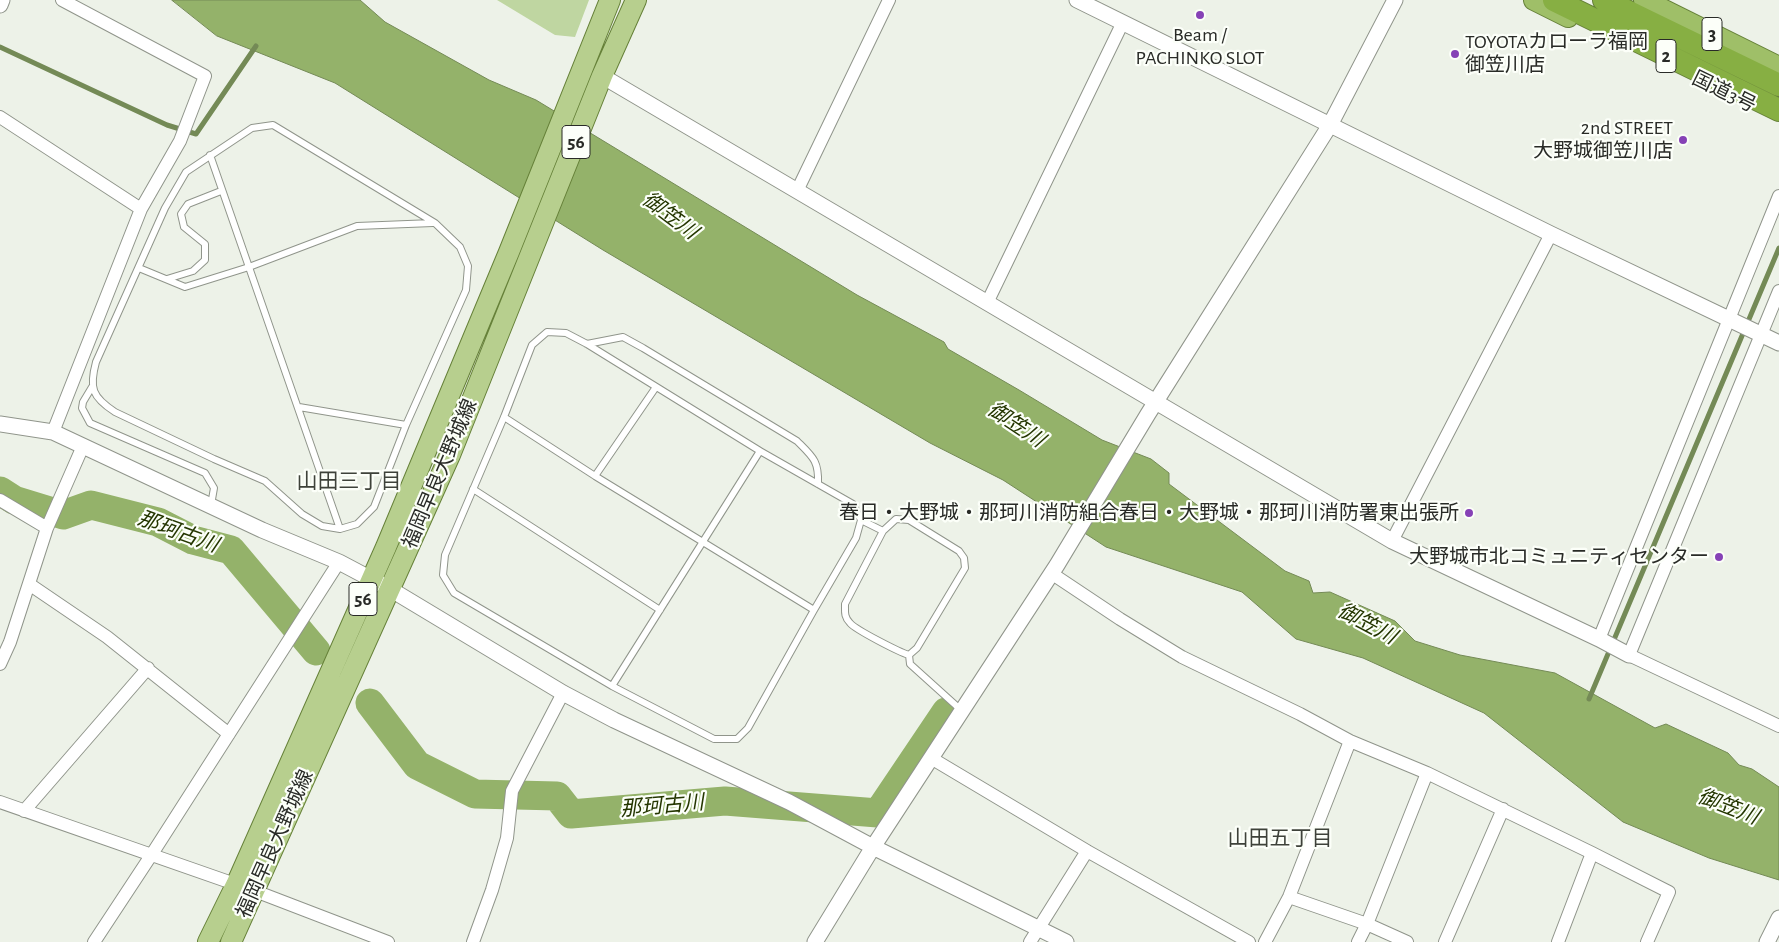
<!DOCTYPE html>
<meta charset="utf-8">
<style>
body{margin:0}
canvas{display:block;background:#edf2e8}
</style>
<canvas width="1779" height="942"></canvas>
<script>
const ctx = document.querySelector('canvas').getContext('2d');
ctx.lineJoin = 'round';
function fillPath(path, color) {
  ctx.fillStyle = color;
  ctx.fill(path, 'evenodd');
}
function strokePath(path, color, width, dash) {
  ctx.strokeStyle = color;
  ctx.lineWidth = width;
  ctx.lineCap = dash ? 'butt' : 'round';
  ctx.setLineDash(dash || []);
  ctx.stroke(path);
}
function drawText(font, color, halo, rows, align = 'center') {
  ctx.font = font + ' "Alegreya Sans","Noto Sans JP",sans-serif';
  ctx.lineWidth = 4.5;
  ctx.setLineDash([]);
  ctx.textBaseline = 'middle';
  ctx.strokeStyle = halo;
  ctx.fillStyle = color;
  for (const [text, x, y, turn = 0] of rows) {
    ctx.save();
    ctx.translate(x, y);
    ctx.rotate((+turn || 0) * Math.PI / 180);
    ctx.textAlign = isNaN(turn) ? turn : align;
    if (halo) ctx.strokeText(text, 0, 0);
    ctx.fillText(text, 0, 0);
    ctx.restore();
  }
}
fillPath(new Path2D(`
 M497,0H589L575,37L555,35Z`), '#bfd6a1');
const water = new Path2D(`
 M172,0H360L385,22L489,80L536,100L857,295L944,342L948,349L1019,390L1102,440L1151,459L1169,473V484L1285,571L1309,581L1313,593L1330,592L1395,621L1415,641L1460,655L1555,673L1655,728L1666,724L1728,753L1739,765L1752,769L1779,787V880L1709,858L1623,822L1484,713L1363,658L1296,639L1242,592L1106,547L1003,480L930,443L603,250L335,83L217,36Z`);
fillPath(water, '#94b26a');
strokePath(water, '#748a56', 1);
strokePath(new Path2D(`
 M0,47L167,125L196,134L256,46
 M1589,699L1779,248`), '#748a56', 5);
strokePath(new Path2D(`
 M0,491L14,500L63,515L91,505L158,522L193,540L231,550L316,651
 M370,703L417,765L475,794L557,796L571,814L725,801L878,813L946,712`), '#94b26a', 29);
const service = new Path2D(`
 M273,125L435,223L460,247L468,266L466,290L406,425L374,507L357,524L340,529L322,526L302,514L265,481L214,459L115,412C92,397 89,388 96,362L165,208L186,172L252,128Z
 M210,155L340,529
 M139,268L185,287L249,267L357,226L433,223
 M167,279L193,271L205,260V244L184,227L181,214L188,204L221,191
 M587,344L623,337L643,348L797,441C813,457 819,461 818,484
 M92,387L83,402L82,408L90,423L205,473L214,488L211,505
 M299,407L406,425
 M504,417L595,476L814,610
 M595,476L656,387
 M473,489L660,610
 M861,520L856,538L814,610L748,728L737,739H714L612,686L454,593L443,575L445,555L504,417L532,345L547,332L566,333L587,344L760,451L853,504L861,520L883,531
 M909,655L917,648L965,568L964,558L959,551L909,520L896,519L883,531L845,604C845,612 844,617 850,623C856,630 899,652 909,655L910,664L961,710
 M612,686L760,451`);
const minor = new Path2D(`
 M0,117L141,209
 M797,191L889,0
 M1779,291L1629,655L1779,726
 M987,303L1123,22
 M53,432L141,209L180,141L205,76L62,0
 M0,500L47,528
 M1392,541L1551,234
 M1051,573L1120,619L1182,657L1300,714L1350,741L1427,773L1592,853L1669,892L1647,942
 M29,584L107,637L229,734
 M1599,639L1779,196
 M0,664L10,642L47,528L83,446
 M931,758L1087,851L1249,942
 M0,802L255,891L388,942
 M24,811L148,668
 M1289,897L1367,924L1407,942
 M94,942L152,854L339,562
 M473,942L492,890L507,838L512,791L563,693
 M1030,942L1087,851
 M1265,942L1289,897L1350,741
 M1358,942L1367,924L1427,773
 M1445,942L1503,809
 M1558,942L1592,853`);
const tertiary = new Path2D(`
 M1077,0L1551,234L1779,343
 M0,5L2,0
 M602,76L1392,541L1599,639L1629,655
 M0,424L53,432L262,530L339,562L390,589L563,693L614,720L789,802L873,847L1066,942
 M815,942L873,847L1057,565L1148,414L1330,125L1395,0
 M1767,942L1779,918`);
const primary = new Path2D(`
 M208,942L236,885L386,547L509,252L610,0
 M231,942L450,455L602,76L636,0`);
const trunk = new Path2D(`
 M1534,0L1568,17
 M1644,0L1779,67`);
const motorway = new Path2D(`
 M1554,0L1779,110
 M1604,0L1779,85`);
strokePath(service, '#90958b', 8);
strokePath(minor, '#90958b', 14);
strokePath(tertiary, '#90958b', 17);
strokePath(primary, '#668139', 22);
strokePath(trunk, '#668139', 22);
strokePath(motorway, '#668139', 24);
strokePath(service, '#fff', 6);
strokePath(minor, '#fff', 12);
strokePath(tertiary, '#fff', 15);
strokePath(primary, '#b7cf8e', 20);
strokePath(trunk, '#9fbf68', 20);
strokePath(motorway, '#87af43', 22);
for (const [x, y, r, color] of [
 [1200,15,5,"#8642b6"],
 [1455,54,5,"#8642b6"],
 [1683,140,5,"#8642b6"],
 [1469,513,5,"#8642b6"],
 [1719,557,5,"#8642b6"]
]) {
  const dot = new Path2D();
  dot.arc(x, y, r, 0, 2 * Math.PI);
  ctx.fillStyle = color;
  ctx.fill(dot);
  strokePath(dot, '#fcfff9', 2);
}
for (const [x, y, w] of [
 [1712,34,20],
 [1666,56,20],
 [576,142,28],
 [363,599,28]
]) {
  const box = new Path2D();
  box.roundRect(x - w / 2, y - 16.5, w, 33, 4);
  ctx.fillStyle = '#fcfff9';
  ctx.fill(box);
  strokePath(box, '#292b27', 1);
}
drawText('bold 19px', '#292b27', null, [
 ["3",1712,34],
 ["2",1666,56],
 ["56",576,142],
 ["56",363,599]
]);
drawText('20px', '#292b27', '#fcfff9', [
 ["Beam /",1200,35,"center"],
 ["PACHINKO SLOT",1200,58,"center"],
 ["TOYOTAカローラ福岡",1465,42,"left"],
 ["御笠川店",1465,65,"left"],
 ["2nd STREET",1673,128],
 ["大野城御笠川店",1673,151],
 ["春日・大野城・那珂川消防組合春日・大野城・那珂川消防署東出張所",1459,513],
 ["大野城市北コミュニティセンター",1709,557]
], 'right');
drawText('20px', '#292b27', '#fcfff9', [
 ["国道3号",1724,92,26],
 ["福岡早良大野城線",440,474,-67],
 ["福岡早良大野城線",275,844,-66]
]);
drawText('italic 21px', '#243600', '#fcfff9', [
 ["御笠川",670,216,37],
 ["御笠川",1016,425,34],
 ["那珂古川",178,532,20],
 ["御笠川",1367,624,28],
 ["那珂古川",662,806,-5],
 ["御笠川",1728,807,21]
]);
drawText('21px', '#3e423a', '#fcfff9', [
 ["山田三丁目",349,482],
 ["山田五丁目",1280,839]
]);
</script>
